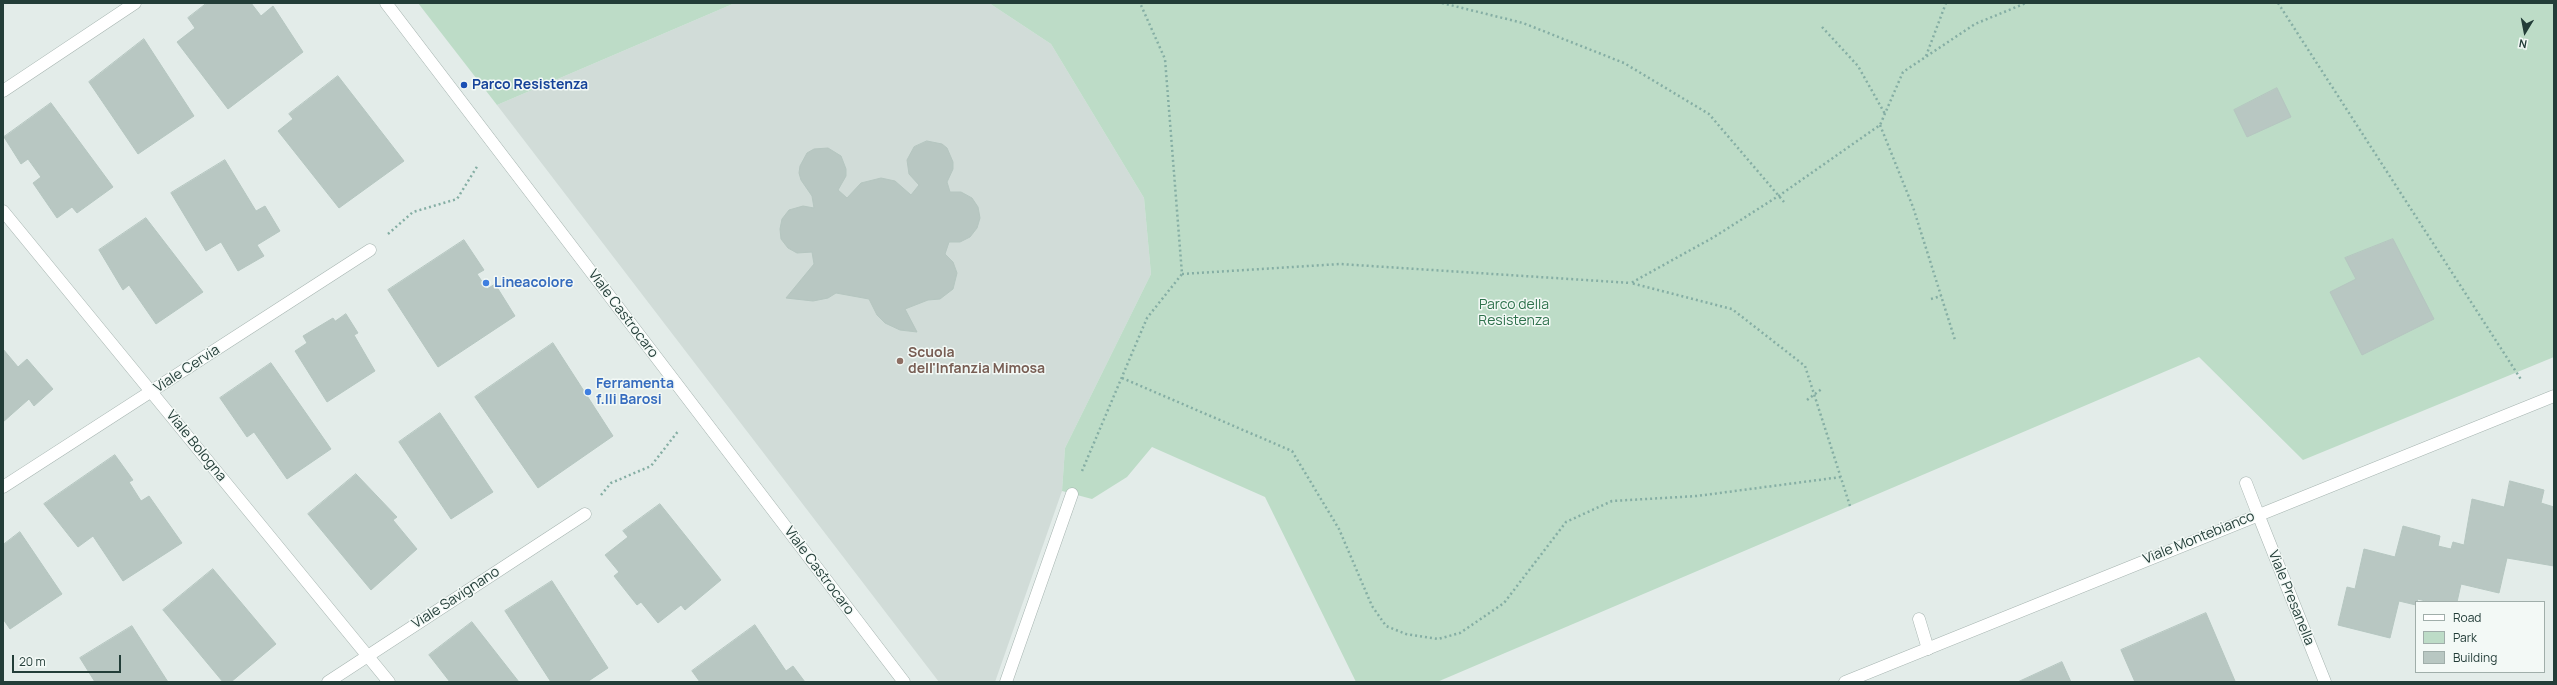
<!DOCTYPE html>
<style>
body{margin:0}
#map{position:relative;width:2557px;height:685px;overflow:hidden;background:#e3ece9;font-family:Manrope,sans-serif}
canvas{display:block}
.frame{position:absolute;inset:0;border:4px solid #233d38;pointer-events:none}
.legend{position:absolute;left:2415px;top:601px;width:130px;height:72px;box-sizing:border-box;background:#f3f9f6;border:1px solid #a0aeaa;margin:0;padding:5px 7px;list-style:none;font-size:12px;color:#233d38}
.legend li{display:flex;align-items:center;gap:8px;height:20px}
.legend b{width:20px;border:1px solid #a0aeaa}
.north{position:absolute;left:2505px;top:12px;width:40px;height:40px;-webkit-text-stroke:3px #f3f9f6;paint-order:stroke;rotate:190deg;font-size:11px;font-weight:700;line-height:16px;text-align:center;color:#233d38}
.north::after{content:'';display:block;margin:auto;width:14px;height:18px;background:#233d38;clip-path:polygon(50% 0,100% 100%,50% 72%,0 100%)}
.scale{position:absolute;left:12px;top:655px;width:109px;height:18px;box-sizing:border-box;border:2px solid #233d38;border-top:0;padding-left:5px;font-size:12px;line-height:14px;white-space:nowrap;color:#233d38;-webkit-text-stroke:3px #f3f9f6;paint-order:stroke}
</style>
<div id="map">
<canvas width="2557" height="685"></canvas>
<div class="frame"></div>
<ul class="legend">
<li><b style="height:5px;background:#fff"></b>Road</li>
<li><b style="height:11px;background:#bddcc7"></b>Park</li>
<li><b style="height:11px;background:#b8c7c2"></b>Building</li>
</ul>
<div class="north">N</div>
<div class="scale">20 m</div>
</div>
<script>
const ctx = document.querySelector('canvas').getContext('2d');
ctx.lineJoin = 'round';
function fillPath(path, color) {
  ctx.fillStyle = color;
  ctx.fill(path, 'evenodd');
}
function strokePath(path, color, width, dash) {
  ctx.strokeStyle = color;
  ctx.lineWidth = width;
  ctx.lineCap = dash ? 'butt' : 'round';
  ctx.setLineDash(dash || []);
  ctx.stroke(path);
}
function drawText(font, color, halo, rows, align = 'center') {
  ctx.font = font + ' Manrope,sans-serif';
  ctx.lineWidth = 3;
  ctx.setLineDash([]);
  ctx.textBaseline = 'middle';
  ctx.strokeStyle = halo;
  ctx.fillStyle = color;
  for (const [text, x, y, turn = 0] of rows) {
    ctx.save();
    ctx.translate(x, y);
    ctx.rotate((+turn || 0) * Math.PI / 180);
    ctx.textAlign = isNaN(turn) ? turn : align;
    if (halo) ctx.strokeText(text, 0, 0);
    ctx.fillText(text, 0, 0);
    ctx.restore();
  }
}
fillPath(new Path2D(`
 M735,3H989L1051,44L1144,198L1151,274L1065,448L1062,491L995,682H939L497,105Z`), '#d1dcd8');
fillPath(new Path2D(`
 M418,3H735L497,105Z
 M989,3H2554V357L2303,460L2199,357L1437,682H1356L1265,497L1152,447L1127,477L1092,499L1062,491L1065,448L1151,274L1144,198L1051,44Z`), '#bddcc7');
const building = new Path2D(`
 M207,3H251L261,16L273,6L303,52L228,109L177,42L195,28L188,18Z
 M144,39L194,116L138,154L89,82Z
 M338,76L404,161L339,208L278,131L293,119L289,114Z
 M2277,88L2291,117L2247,137L2234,110Z
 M51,103L113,187L77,213L72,207L57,218L33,183L41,177L28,159L21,164L4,137Z
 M927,141L942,144L947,148L953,162V169L947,182L950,192H961L972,198L978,207L980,218L977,228L970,237L960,242H949L945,254L953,262L957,273L953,289L940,299L928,300L905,309L917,332L900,330L885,323L877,315L869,299L836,293L828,298L813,301L786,298L814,264L812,252L797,253L788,248L781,239L780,229L782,219L789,210L803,206L814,208L812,196L801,180L799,173L800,166L807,153L814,149L828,148L841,156L846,169V176L838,190L847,198L861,183L881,178L895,181L911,195L919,185L909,174L907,160L914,147Z
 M225,160L256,211L265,206L280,231L257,245L264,256L238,271L221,242L206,251L171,193Z
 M146,218L203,292L156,324L129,285L123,290L99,250Z
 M2393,239L2434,319L2362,355L2330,292L2356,279L2345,258Z
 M464,240L484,270L477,274L487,289L495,284L515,316L438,367L388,290Z
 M346,314L358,333L354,335L375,371L327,402L295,351L307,343L303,336L333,318L335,321Z
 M553,343L613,436L538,488L475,397Z
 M3,349L18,367L27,359L53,389L34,406L29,399L3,422Z
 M271,363L331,449L287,479L254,432L247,437L220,398Z
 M440,413L493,492L451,519L399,442Z
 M115,455L133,480L129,482L141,501L149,496L182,543L123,581L93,536L78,547L44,504Z
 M356,474L397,517L393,520L417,549L371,590L308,514Z
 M2510,481L2544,490L2541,503L2554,507V566L2507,558L2499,593L2461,584L2457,602H2429L2418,599L2416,605L2399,601L2390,638L2338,625L2347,587L2355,589L2364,549L2395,557L2403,526L2440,536L2438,546L2451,549L2453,542L2464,545L2472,499L2504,507Z
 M660,504L721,580L685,610L681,605L658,623L641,602L637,605L614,576L619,572L605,555L628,537L623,531Z
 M20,532L62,594L10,629L3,619V545Z
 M213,569L276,644L231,682H223L163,610Z
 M552,581L608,668L587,682H551L505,611Z
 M2206,613L2235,681L2135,682L2121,650Z
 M472,622L519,682H450L429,655Z
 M755,625L786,671L793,666L805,682H700L692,671Z
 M132,626L168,682H95L80,658Z
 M2062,662L2071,682H2018Z`);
fillPath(building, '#b8c7c2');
strokePath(building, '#b5c6c0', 1);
const service = new Path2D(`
 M2246,483L2258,514
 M1919,619L1928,649
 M1006,682L1072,494`);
const minor = new Path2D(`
 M3,91L135,3
 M3,211L389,682
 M3,487L370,250
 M2258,514L2325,682
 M328,682L585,514
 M1845,682L2554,396`);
const tertiary = new Path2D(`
 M386,3L904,682`);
strokePath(service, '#a6b4b0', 13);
strokePath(minor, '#a6b4b0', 13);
strokePath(tertiary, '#a6b4b0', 13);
strokePath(new Path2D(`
 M1442,3L1523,23L1624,63L1709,114L1784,202
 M2278,3L2522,381
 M1822,27L1858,66L1885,114
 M1926,56L1946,3
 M1880,125L1913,207L1955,340
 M388,234L413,212L457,199L478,165
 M1182,274L1340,264L1631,283
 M1931,299L1941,296
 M1122,378L1292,451L1339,529L1372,606L1386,626L1406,634L1438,639L1460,633L1504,603L1566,522L1612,501L1697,496L1841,477
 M1807,400L1823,388
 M1082,471L1147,318L1182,274L1165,59L1140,3
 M601,495L611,483L651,466L679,430
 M1850,506L1805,366L1732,309L1631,283L1714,237L1780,195L1880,125L1903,72L1975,24L2026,3`), '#85aea4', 2.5, [2, 3]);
strokePath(service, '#fff', 12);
strokePath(minor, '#fff', 12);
strokePath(tertiary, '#fff', 12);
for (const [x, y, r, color] of [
 [464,85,4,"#1a4fb4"],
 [486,283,4,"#3f7fe0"],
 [900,361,4,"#8d6e63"],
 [588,392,4,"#3f7fe0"]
]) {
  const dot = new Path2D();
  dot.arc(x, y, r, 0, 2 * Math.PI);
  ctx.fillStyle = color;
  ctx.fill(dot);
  strokePath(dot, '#f3f9f6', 1.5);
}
drawText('bold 14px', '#164399', '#f3f9f6', [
 ["Parco Resistenza",472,85]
], 'left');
drawText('bold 14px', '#366cbe', '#f3f9f6', [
 ["Lineacolore",494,283],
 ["Ferramenta",596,384],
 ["f.lli Barosi",596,400]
], 'left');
drawText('14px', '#2f724d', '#f3f9f6', [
 ["Parco della",1514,305],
 ["Resistenza",1514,321]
]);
drawText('14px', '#233d38', '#f3f9f6', [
 ["Viale Castrocaro",623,314,53],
 ["Viale Cervia",187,369,-33],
 ["Viale Bologna",196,446,51],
 ["Viale Montebianco",2199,538,-22],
 ["Viale Castrocaro",819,571,53],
 ["Viale Savignano",456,598,-33],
 ["Viale Presanella",2291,598,68]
]);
drawText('bold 14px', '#785e54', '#f3f9f6', [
 ["Scuola",908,353],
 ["dell'Infanzia Mimosa",908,369]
], 'left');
</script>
